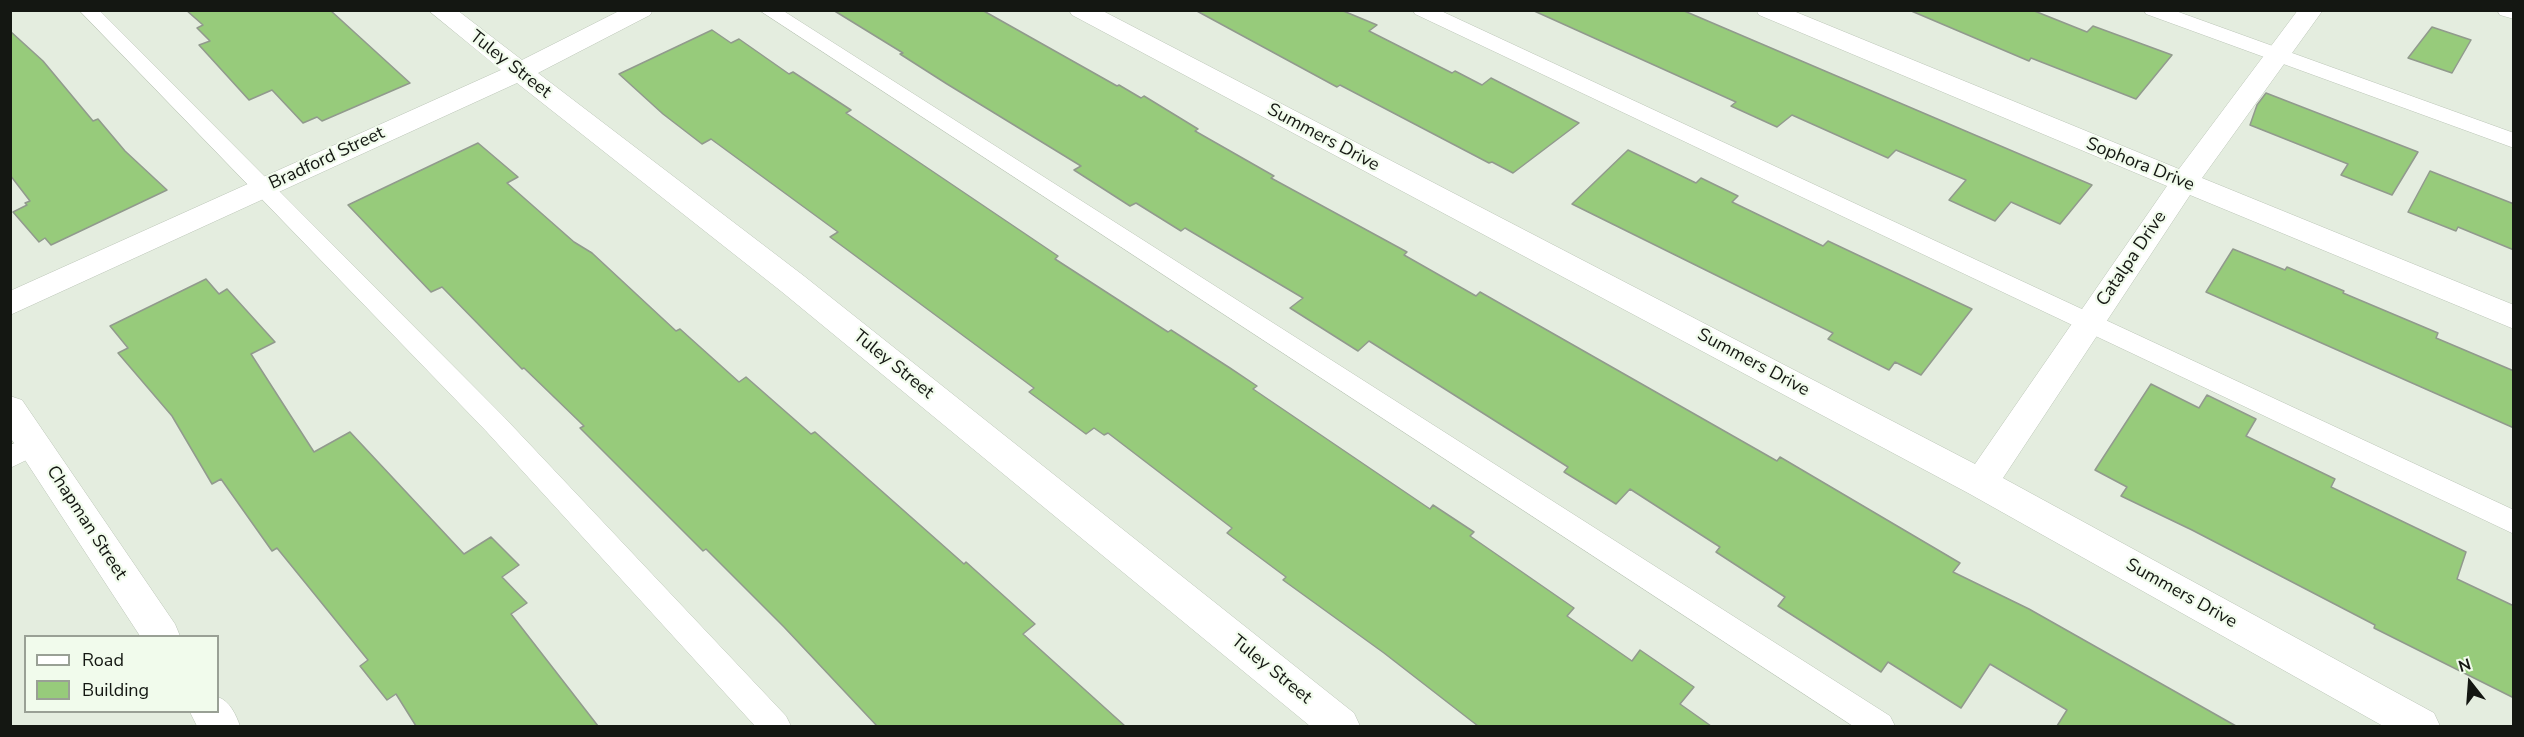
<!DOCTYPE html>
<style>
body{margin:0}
#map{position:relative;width:2524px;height:737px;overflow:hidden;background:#e4eddf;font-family:"Nunito Sans",sans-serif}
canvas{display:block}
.frame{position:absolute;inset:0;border:12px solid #141712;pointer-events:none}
.legend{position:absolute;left:24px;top:635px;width:195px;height:78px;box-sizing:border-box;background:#f1fbec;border:2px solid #99a095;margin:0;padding:8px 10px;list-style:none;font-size:18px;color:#141712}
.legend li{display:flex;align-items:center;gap:12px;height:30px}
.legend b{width:30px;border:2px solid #99a095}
.north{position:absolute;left:2440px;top:653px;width:60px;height:60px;-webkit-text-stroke:4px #f1fbec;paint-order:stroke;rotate:343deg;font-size:16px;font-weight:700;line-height:24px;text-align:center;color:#141712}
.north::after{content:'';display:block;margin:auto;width:21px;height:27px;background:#141712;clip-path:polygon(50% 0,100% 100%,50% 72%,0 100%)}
</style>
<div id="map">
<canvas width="2524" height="737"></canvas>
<div class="frame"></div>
<ul class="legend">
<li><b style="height:8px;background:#fff"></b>Road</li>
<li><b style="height:16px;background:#97cb7b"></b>Building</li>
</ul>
<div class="north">N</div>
</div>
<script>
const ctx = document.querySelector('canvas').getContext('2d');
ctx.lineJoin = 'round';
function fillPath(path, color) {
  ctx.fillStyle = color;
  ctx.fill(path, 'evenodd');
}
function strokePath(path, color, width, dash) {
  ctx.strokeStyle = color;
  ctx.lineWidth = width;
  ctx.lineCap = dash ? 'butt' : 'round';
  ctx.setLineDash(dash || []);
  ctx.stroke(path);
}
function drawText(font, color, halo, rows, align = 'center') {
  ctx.font = font + ' "Nunito Sans",sans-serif';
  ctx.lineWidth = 4.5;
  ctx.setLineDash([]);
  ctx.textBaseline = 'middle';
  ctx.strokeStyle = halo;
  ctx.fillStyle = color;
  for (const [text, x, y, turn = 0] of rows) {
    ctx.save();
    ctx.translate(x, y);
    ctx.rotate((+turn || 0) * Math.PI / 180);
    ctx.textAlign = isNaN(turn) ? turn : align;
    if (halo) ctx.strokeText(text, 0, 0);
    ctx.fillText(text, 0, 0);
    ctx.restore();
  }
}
const building = new Path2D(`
 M186,10H330L410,83L322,121L317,117L303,123L272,90L249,100L199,45L210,41L197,28L203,25Z
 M833,10H982L1117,86L1119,85L1141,98L1144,96L1198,129L1195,131L1274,176L1271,178L1407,252L1404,255L1476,296L1480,292L1777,461L1780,457L1960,563L1953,572L2029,609L2236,726H2057L2067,710L1990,664L1961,708L1888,662L1881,672L1778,606L1785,597L1716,552L1720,547L1630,489L1616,504L1564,472L1568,467L1369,341L1358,351L1290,308L1303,298L1185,228L1181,231L1136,203L1130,206L1074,170L1081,166L947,84L900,54L903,53Z
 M1195,10H1341L1377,25L1369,31L1452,73L1455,71L1482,85L1491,78L1579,123L1513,173L1492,162L1489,163L1340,85L1337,87Z
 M1532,10H1682L2092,185L2060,224L2011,202L1995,221L1949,200L1966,180L1896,150L1888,158L1792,115L1777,127L1731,106L1736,102Z
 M1909,10H2032L2087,32L2093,26L2172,55L2136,99L2031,58L2029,61Z
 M2432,27L2471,40L2452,73L2408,58Z
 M712,30L731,43L739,39L789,74L793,72L851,110L846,113L1058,256L1055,259L1168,332L1171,330L1230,368L1257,386L1253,389L1430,509L1433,505L1474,532L1470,536L1574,608L1567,616L1632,661L1640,650L1694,687L1680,704L1711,726H1478L1384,653L1283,580L1286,577L1227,533L1232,528L1108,433L1104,435L1094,428L1086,434L1029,392L1034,388L830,237L838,232L711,139L702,144L663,114L619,74Z
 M10,31L43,61L93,121L98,119L125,151L167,190L51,245L45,238L39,242L13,212L27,205L25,203L30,201L10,175Z
 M2266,93L2418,152L2392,195L2341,175L2348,164L2250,125L2257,105Z
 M478,143L518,177L507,183L574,242L592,253L676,331L680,329L739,382L746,377L811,434L815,432L964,564L966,562L1035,624L1023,634L1125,726H877L784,627L706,549L703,551L580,428L584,426L524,368L522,369L442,287L431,292L348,205Z
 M1628,150L1696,183L1701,178L1738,196L1732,202L1823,246L1828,241L1972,309L1921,375L1895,362L1889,370L1828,339L1833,333L1572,204Z
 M2430,171L2514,204V250L2458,227L2456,231L2408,212Z
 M2233,249L2285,270L2287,267L2344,291L2343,293L2438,333L2436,338L2514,371V428L2206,292Z
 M206,279L219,294L227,289L275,342L251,354L314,452L350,432L464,554L491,537L519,565L502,577L527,603L511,614L598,726H416L396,694L387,700L360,666L368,660L277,548L272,551L221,479L212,484L172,416L118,353L128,348L110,326Z
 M2151,384L2199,408L2207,395L2256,419L2246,436L2335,479L2331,487L2466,552L2457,579L2514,606V698L2374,628L2375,625L2192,530L2121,496L2127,487L2095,470Z`);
fillPath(building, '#97cb7b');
strokePath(building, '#919a8d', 1.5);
const lane = new Path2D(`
 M79,10H99L504,417L786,716L791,726H755L486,431Z
 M759,10H782L1890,716L1895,726H1853Z
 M1413,10H1439L2514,510V534L1415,14Z
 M2144,10H2173L2514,133V148L2146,14Z
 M34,435L43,438L47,445L43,452L10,468V445Z`);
const street = new Path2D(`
 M428,10H457L522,60L621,10H653L650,15L538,73L804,276L1354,713L1360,726H1310L782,292L517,83L10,315V291L501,70Z
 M1069,10H1101L1975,464L2167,186L1759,15L1756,10H1791L2179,169L2298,10H2323L2202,178L2514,305V329L2190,195L2003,478L2434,713L2440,726H2383L1968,493L1072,15Z
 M2497,10H2514V19L2500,15Z
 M10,396L22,400L175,624L180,636H140L10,437Z
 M218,697C230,701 236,715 240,726H197L190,712H218Z`);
strokePath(lane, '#bbc5b7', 1);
strokePath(street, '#bbc5b7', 1);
fillPath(lane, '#fff');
fillPath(street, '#fff');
drawText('18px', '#141712', '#f1fbec', [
 ["Tuley Street",510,65,38],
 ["Summers Drive",1323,138,28],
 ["Bradford Street",327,159,-25],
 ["Sophora Drive",2140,165,22],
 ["Catalpa Drive",2132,259,-56],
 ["Summers Drive",1753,363,28],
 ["Tuley Street",893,365,39],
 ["Chapman Street",86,523,57],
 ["Summers Drive",2181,594,29],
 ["Tuley Street",1271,670,39]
]);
</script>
